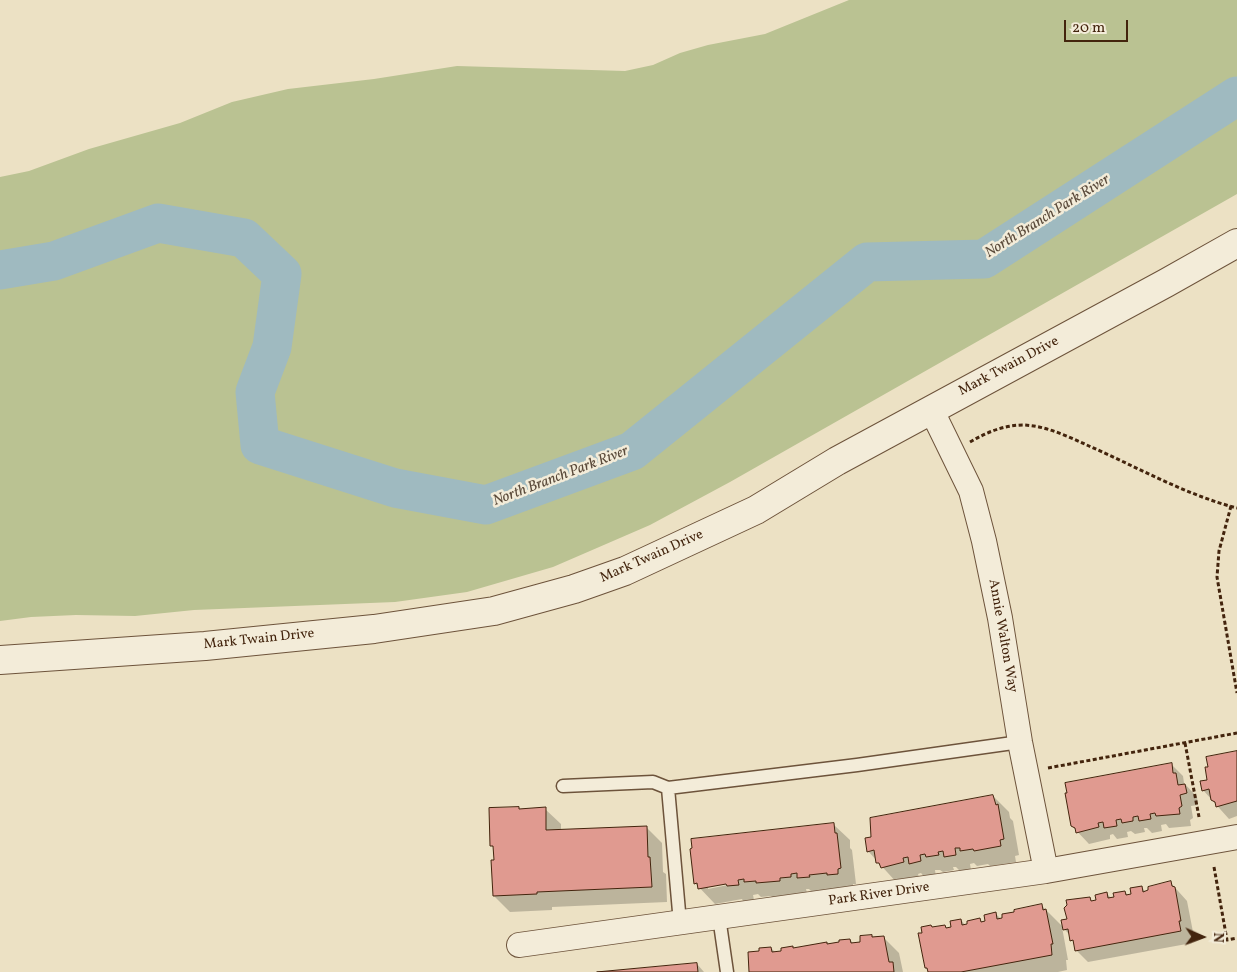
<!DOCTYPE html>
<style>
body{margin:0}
#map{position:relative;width:1237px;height:972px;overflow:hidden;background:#ece1c4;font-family:Vollkorn,serif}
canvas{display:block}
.north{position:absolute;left:1177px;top:912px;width:50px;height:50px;-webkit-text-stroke:4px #f3ecd9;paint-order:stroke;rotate:92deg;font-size:14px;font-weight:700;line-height:20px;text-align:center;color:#43240d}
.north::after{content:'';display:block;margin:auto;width:18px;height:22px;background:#43240d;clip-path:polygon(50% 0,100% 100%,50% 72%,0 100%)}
.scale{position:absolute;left:1064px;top:20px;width:64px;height:22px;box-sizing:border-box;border:2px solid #43240d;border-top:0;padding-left:6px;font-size:15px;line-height:18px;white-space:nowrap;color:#43240d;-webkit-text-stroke:4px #f3ecd9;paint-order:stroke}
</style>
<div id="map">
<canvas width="1237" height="972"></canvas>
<div class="north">N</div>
<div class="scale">20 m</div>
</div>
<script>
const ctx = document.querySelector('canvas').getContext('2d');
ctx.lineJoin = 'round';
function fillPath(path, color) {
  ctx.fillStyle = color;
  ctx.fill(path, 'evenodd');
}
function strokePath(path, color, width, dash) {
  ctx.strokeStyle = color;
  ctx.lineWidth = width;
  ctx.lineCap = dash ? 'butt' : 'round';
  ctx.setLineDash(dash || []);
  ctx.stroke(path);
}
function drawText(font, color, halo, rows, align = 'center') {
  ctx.font = font + ' Vollkorn,serif';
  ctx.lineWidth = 5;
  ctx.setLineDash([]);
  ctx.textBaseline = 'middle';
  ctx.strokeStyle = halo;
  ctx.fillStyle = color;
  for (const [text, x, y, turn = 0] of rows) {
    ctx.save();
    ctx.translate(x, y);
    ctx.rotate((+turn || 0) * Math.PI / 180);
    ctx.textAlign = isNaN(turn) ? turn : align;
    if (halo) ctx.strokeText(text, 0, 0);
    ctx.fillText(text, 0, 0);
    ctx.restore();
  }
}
fillPath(new Path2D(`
 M849,0H1237V194L730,482L650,525L553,567L467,592L395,602L194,610L135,616L76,615L31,617L0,621V177L29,171L89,149L180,123L232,102L288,89L374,79L457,66L625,71L653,65L680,53L708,45L765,34Z`), '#bac292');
fillPath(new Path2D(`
 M1237,752V816L1229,819L1203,790L1209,781Z
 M1171,764L1183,776L1184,783L1197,797L1198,805L1191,806L1193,818L1190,820L1191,826L1169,828L1166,824L1161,825L1162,831L1152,833L1147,828H1144L1145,832L1135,834L1131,831L1127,832L1128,837L1117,839L1113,834L1110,835V839L1089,844L1072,826Z
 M993,796L1009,812L1010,818L1013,821L1019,855L1015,856L1016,862L990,866L988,864L977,866L974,863L970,864L971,870L961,872L956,867H953L954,870L943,872L940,870H935L936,877L926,879L921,873L918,874L919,877L897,883L868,851Z
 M545,809L561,824V831L646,827L662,843L663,872L666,874L667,902L552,907V910L510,912L494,896L495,849L492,846Z
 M834,825L850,840V848L852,850L856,884H853V890L814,894L809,889H806L807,893L795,894V896L773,898L771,896L761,897L758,894L753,895L754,900L743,901L742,899L715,904L695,883ZM732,882L733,884L708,889V886Z
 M1170,882L1187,901L1193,932L1190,933L1192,943L1088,962L1076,950L1071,936L1062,927L1068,960H1066L1067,970L1058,972H929L926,968L933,928L945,926L948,929L961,920L966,926L980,920L983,923L996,914L1001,919L1042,906L1064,928L1068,920L1090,899L1093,902L1107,894L1111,898L1125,892L1128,895H1132L1141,887L1146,892Z
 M872,936L874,938L883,937L899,953L903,972H750L761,952L771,948L776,953L850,940L854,944L862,943Z
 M697,964L704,972H611Z`), '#0003');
strokePath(new Path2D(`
 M0,270L54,261L158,223L244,238L282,274L272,347L255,392L260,445L395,488L486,505L632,451L867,262L984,259L1237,96`), '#9fbac0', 39);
const building = new Path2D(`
 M1237,751V801L1216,807L1215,802L1211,800L1209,789L1202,791L1200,781L1207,780L1205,767H1208L1206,757Z
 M1172,763L1173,773H1176L1178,785L1185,784L1187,793L1180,795L1182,806L1179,808L1180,814L1156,816L1155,813L1150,814L1151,819L1139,821L1138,816L1133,817V821L1122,823L1121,819L1116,820L1117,826L1104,828L1103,822L1098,823L1099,827L1076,833L1075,828L1071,826L1065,793H1067L1065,783Z
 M993,795L996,805L998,804L1004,839L1000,840L1001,846L974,851L973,849L960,851V848H955L956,855L944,857L943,851L938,852L939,855L926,857L925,854L920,855L921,861L909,864L908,857L903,858L904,862L881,868L879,863H876L874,850L867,852L865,838L871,837L870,818Z
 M519,807V809L546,807V830L647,826L648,857H650L652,887L537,892V894L493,896L491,860H494L493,846H490L489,808Z
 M834,823L835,833H837L841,868L838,869V874L827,875V873L809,875L810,877L797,878V873L791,874V877L780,878V881L756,883V881L744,882V879L738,880L739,885L727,886L726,884L698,889L697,883L694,884L690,849L692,848L691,839Z
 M1171,881L1172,886L1175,887L1181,921H1179L1181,931L1075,951L1073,940L1070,941L1068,929L1063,930L1061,920L1067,919L1064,908L1067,905L1066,900L1090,897L1091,901L1096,900L1095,895L1107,892L1108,898L1114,897L1113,893L1125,891L1126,895L1131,894L1130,888L1142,886L1143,892L1148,890V887Z
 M1042,904L1043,910L1046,909L1053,944H1051L1052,955L961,972H928L927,968H925L918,933H922L921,927L931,925L932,927L945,925L946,928L951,927L950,921L961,919L962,925L967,924V921L980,918L981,922L985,921L984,915L996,912L997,919L1002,918V914L1014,912V910Z
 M872,935V937L884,936L889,962H893L894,972H749L748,952L759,951V948L771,947L772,952L781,951V948L793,946V948L827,942V944L839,942V940L850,939L851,943L860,942V936Z
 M697,963L698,972H597Z`);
fillPath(building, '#e09a90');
strokePath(building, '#43240d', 1);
const service = new Path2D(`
 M563,786L653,782L668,788
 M719,917L727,972
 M680,923L668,788L857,765L1020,742`);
const minor = new Path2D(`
 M931,409L971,491L984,541L1000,618L1020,742L1046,871
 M519,945L1046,871L1237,837`);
const tertiary = new Path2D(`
 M0,660L205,646L374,629L494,611L574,589L625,571L756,510L837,461L1166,283L1237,243`);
strokePath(service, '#6d533b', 15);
strokePath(minor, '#6d533b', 26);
strokePath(tertiary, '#6d533b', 30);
strokePath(new Path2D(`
 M970,442C987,432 1004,425 1024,425C1047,426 1069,437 1089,446C1137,467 1186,495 1237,508
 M1231,506L1219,551L1217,577L1237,693
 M1185,743L1199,817
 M1048,768L1237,733
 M1214,867L1227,940L1237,938`), '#43240d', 3, [4, 2.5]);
strokePath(service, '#f3ecd9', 12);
strokePath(minor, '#f3ecd9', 24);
strokePath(tertiary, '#f3ecd9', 28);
drawText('14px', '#43240d', '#f3ecd9', [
 ["Mark Twain Drive",1009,367,-28],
 ["Mark Twain Drive",652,557,-24],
 ["Annie Walton Way",1002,636,80],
 ["Mark Twain Drive",259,640,-6],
 ["Park River Drive",879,895,-8]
]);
drawText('italic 15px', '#5a4a3a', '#f3ecd9', [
 ["North Branch Park River",1048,217,-32],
 ["North Branch Park River",561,477,-21]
]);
</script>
